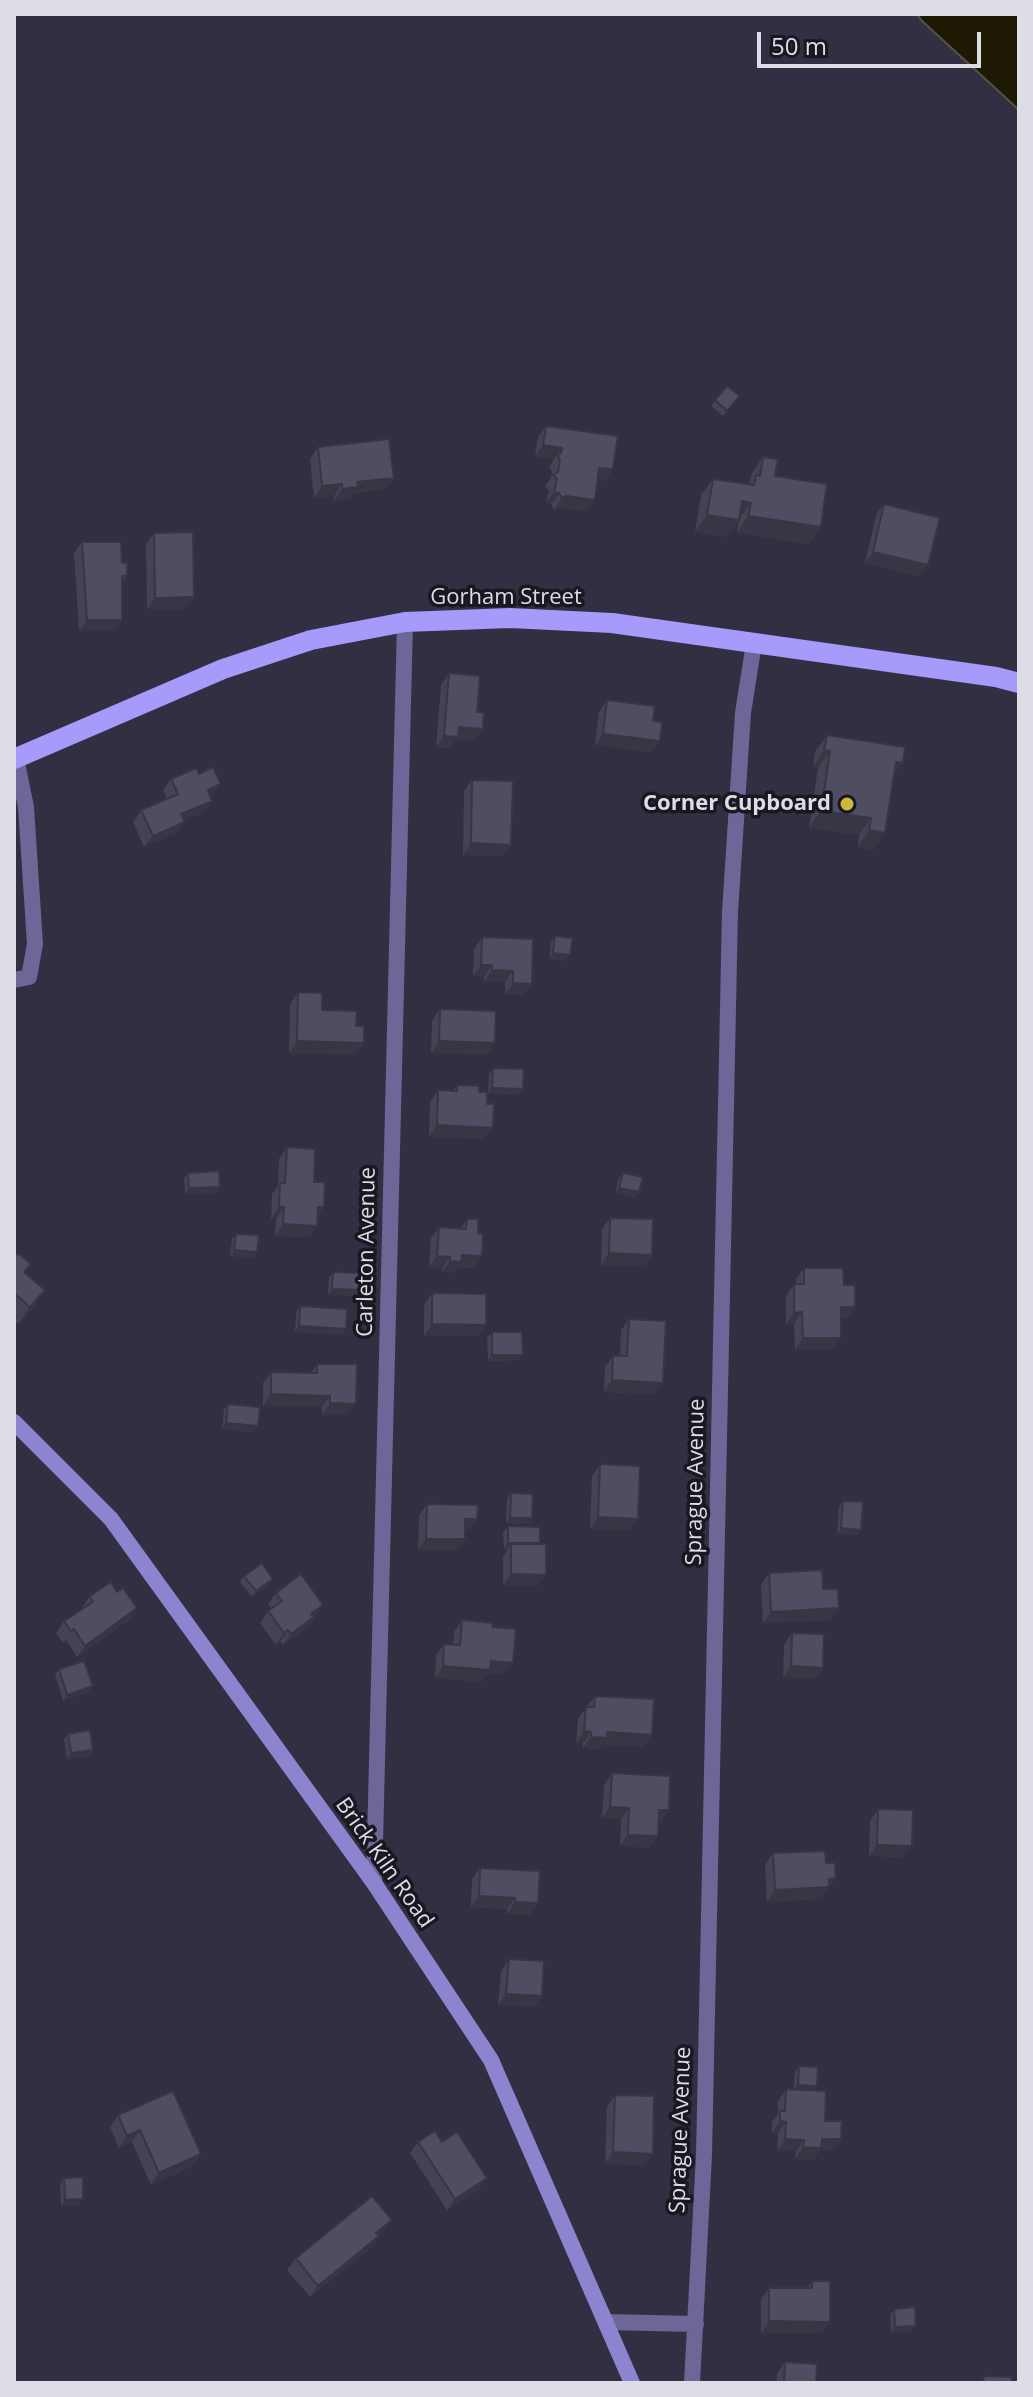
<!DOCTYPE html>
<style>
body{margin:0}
#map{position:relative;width:1033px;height:2397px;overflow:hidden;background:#312f41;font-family:"Open Sans",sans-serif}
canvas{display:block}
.frame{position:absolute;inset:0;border:16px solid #dddde8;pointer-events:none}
.scale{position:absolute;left:757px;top:32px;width:224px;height:36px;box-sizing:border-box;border:4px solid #dddde8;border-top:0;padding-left:10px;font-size:24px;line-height:28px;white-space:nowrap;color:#dddde8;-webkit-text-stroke:6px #191821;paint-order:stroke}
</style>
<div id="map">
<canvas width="1033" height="2397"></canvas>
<div class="frame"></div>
<div class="scale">50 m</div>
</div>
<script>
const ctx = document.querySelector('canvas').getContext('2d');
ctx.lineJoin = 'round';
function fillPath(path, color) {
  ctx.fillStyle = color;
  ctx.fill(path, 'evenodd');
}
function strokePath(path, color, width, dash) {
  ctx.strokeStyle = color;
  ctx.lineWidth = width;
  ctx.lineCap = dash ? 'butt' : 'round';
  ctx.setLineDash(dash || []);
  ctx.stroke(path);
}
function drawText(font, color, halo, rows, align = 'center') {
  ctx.font = font + ' "Open Sans",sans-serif';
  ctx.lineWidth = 7;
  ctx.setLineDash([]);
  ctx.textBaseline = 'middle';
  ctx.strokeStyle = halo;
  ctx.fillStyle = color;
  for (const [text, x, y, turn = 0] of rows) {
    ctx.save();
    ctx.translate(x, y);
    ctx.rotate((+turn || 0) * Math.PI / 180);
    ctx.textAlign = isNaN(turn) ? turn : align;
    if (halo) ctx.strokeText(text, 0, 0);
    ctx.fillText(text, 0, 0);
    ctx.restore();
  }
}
const water = new Path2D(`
 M917,14H1019V110L921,20Z`);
fillPath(water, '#1e1902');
strokePath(water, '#575447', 2);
strokePath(new Path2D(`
 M14,980L29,977L35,944L26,807L16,758`), '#6c6797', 16);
strokePath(new Path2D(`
 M374,1883L405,622
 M606,2322L696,2324
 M692,2383L704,2155L730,912L743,713L754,643`), '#6c6797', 16);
strokePath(new Path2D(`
 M14,1422L111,1519L374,1883L491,2060L632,2383`), '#8d84cf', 16);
strokePath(new Path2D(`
 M14,759L223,669L311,640L405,622L510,618L612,623L996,677L1019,683`), '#a69afb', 20);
fillPath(new Path2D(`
 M740,396L723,416L711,406L715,400Z
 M546,426L613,469L605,481L598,480L595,500L587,511L558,507L554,510L551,504L546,503L549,491L545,486L551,478L552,472L549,467L554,459L535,456L538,437Z
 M318,447L394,478L386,489L354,493L350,499L334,501V496L314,498L310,459Z
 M763,457L775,476L821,527L809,544L737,533L739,519L727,537L695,532L701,495L713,479L749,485L752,473Z
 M884,504L920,576L865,563L876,515Z
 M154,533L194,597L185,609H147L146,544Z
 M82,542L122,563L127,576L122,583V620L114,631H79L74,553Z
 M449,673L475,741L456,739L450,748L436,747L441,685Z
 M607,700L653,721L652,752L595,745L599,712Z
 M827,735L894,775L874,850L858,847L859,835L809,828L818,768L813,767L815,752Z
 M199,774L213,795L210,796L212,801L204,812L184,820L177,833L144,847L133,822L141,810L167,799L163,790L171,779Z
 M472,780L503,856L463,855L464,791Z
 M555,936L566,961L549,959L551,942Z
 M482,937L533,939L524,995H505V982H484V977L473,976L474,949Z
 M298,992L322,1010L356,1026L364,1043L356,1055L289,1053L290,1004Z
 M440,1009L495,1043L487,1055L431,1053L432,1021Z
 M493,1068L519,1095L488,1094L489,1074Z
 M457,1085L479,1092L485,1139L429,1137L430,1102L438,1090L453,1091Z
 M287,1147L314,1182L317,1226L309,1237L275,1236L276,1219H271L272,1194L278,1186L279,1159Z
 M188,1173L220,1187L216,1193L185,1194L184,1179Z
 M623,1173L635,1198L615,1193L619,1178Z
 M610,1218L652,1255L644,1266L601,1265L602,1229Z
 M467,1219L478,1233L482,1256L474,1268L458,1267L453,1273L442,1272V1268L429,1267L431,1238L439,1227L461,1228Z
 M236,1234L257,1252L253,1258L230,1256L232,1239Z
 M14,1257L31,1264L25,1272L34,1307L18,1324L14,1320Z
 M804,1268L844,1285L855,1307L847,1318H841L833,1349L795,1350L794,1324H786V1296L794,1284H796V1279Z
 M333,1272L361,1296L328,1295L329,1278Z
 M432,1293L486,1325L478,1336H424V1305Z
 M300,1306L342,1335L295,1332L296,1312Z
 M629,1319L655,1394L604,1392L605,1367L613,1356H620L621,1330Z
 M492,1332L523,1355L519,1360L488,1361L487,1338Z
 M317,1364L356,1404L348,1415H322V1407L263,1406V1383L271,1372L311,1373Z
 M228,1404L254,1432L222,1429L224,1409Z
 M600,1464L638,1519L630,1530L590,1529L592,1476Z
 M511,1493L532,1518L528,1524L506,1523L507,1499Z
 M843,1501L861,1530L857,1535L837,1534L839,1507Z
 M427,1504L477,1519L469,1530H465V1539L457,1551L418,1550L419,1515Z
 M508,1526L538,1586H503V1556L508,1549H504L503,1532Z
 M769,1573L823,1589L839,1608L831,1620L763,1623L761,1585Z
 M244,1576L273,1579L269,1585L252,1597L240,1582Z
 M117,1592L137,1608L129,1620L77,1657L66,1640L63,1643L56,1633L64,1621L83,1609L82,1608L90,1596Z
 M276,1593L323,1605L306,1629L283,1645L280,1642L276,1645L260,1623L268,1611L272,1609L268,1604Z
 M462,1620L492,1627L505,1674L488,1673L482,1682L435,1678L436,1655L444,1644H453L454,1632Z
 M792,1633L823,1668L815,1679L783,1678L784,1645Z
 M59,1669L93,1686L88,1692L63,1701L55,1675Z
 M595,1696L644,1747L603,1744L599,1749L583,1748V1743H576L578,1718Z
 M68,1734L93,1750L89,1756L67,1759L64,1739Z
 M612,1773L669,1810L661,1822H658L650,1848L620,1846L621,1819L602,1818L604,1785Z
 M878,1809L904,1857L869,1856L870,1821Z
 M773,1853L826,1863L836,1878L821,1899L767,1902L765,1865Z
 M480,1868L538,1903L530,1915L507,1914V1909L471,1907L472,1879Z
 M509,1959L542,1996L534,2007L498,2005L501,1971Z
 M799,2066L814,2090L825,2121L841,2139L833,2151L820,2150L813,2160L795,2159L796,2151H777L778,2133H772V2122L778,2114V2101L786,2089L793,2090L795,2072Z
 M615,2095L645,2165L605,2164L607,2107Z
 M118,2115L201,2154L193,2166L151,2185L132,2142L119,2148L110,2127Z
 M418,2142H442L479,2190L447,2210L410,2153Z
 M64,2178L79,2205L61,2206L60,2184Z
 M384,2231L378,2236L371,2248L310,2297L287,2270L296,2258Z
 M812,2281L822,2333H761V2299L769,2288H807Z
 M894,2309L916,2326L912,2331L891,2333L890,2315Z
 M785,2362L816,2383H776L777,2373Z`), '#444253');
fillPath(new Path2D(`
 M543,445L562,448L554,459L535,456Z
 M599,468L613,469L605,481L591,479Z
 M394,478L386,489L354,493L350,499L334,501L342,489L357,482Z
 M342,484L334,496L314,498L322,486Z
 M554,492L559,493L551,504L546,503Z
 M566,496L595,500L587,511L558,507L554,510L562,498Z
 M742,501L751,503L739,519Z
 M707,515L739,520L727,537L695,532Z
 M748,516L821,527L809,544L737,533Z
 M873,552L928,565L920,576L865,563Z
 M194,597L185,609H147L155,598Z
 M87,620H122L114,631H79Z
 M459,727L483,729L475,741L456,739L450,748L436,747L444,736Z
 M603,734L660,741L652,752L595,745Z
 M824,750L830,751L818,768L813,767Z
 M896,762L903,763L891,779Z
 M221,784L213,795L200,801L208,790Z
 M212,801L204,812L173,825L181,814Z
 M821,811L871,818L859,835L809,828Z
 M185,822L177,833L144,847L153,836Z
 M869,830L885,833L874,850L858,847Z
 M471,843L511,845L503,856L463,855Z
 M553,953L570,955L566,961L549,959Z
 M481,965H492L484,977L473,976Z
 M492,970L513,971L505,982H484Z
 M513,983L532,984L524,995H505Z
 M297,1041L364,1043L356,1055L289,1053Z
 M439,1041L495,1043L487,1055L431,1053Z
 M492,1088L523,1089L519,1095L488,1094Z
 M437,1125L493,1128L485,1139L429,1137Z
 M220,1187L216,1193L185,1194L189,1188Z
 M619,1188L639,1192L635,1198L615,1193Z
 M279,1207H284L276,1219H271Z
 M318,1207H324L316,1219Z
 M283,1224L317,1226L309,1237L275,1236Z
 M234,1250L257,1252L253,1258L230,1256Z
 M609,1253L652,1255L644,1266L601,1265Z
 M462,1255L482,1256L474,1268L458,1267L453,1273L442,1272L450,1261Z
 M437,1256L450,1257L442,1268L429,1267Z
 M332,1289L365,1290L361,1296L328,1295Z
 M45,1290L34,1307L18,1324L30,1307Z
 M841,1307H855L847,1318H833Z
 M802,1312L794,1324H786L794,1313Z
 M432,1324L486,1325L478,1336H424Z
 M299,1326L346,1329L342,1335L295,1332Z
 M803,1338H841L833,1349L795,1350Z
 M492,1355H523L519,1360L488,1361Z
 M612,1380L663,1383L655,1394L604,1392Z
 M271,1394L330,1396L322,1407L263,1406Z
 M330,1403L356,1404L348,1415H322Z
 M226,1423L258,1426L254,1432L222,1429Z
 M598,1517L638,1519L630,1530L590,1529Z
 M510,1518H532L528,1524L506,1523Z
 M465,1519H477L469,1530H457Z
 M841,1528L861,1530L857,1535L837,1534Z
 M426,1539H465L457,1551L418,1550Z
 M508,1543H540L511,1544L508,1549H504Z
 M511,1574L546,1575L538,1586H503Z
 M273,1579L269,1585L252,1597L256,1591Z
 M323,1605L315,1616L303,1625L311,1614Z
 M137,1608L129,1620L77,1657L85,1646Z
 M839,1608L831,1620L763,1623L771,1612Z
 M314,1617L306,1629L283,1645L291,1634Z
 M288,1630L280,1642L276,1645L284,1633Z
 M491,1661L513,1663L505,1674L488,1673L482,1682L435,1678L443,1666Z
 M791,1666L823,1668L815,1679L783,1678Z
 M93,1686L88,1692L63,1701L67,1695Z
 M584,1731L591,1732L583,1743H576Z
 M607,1732L652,1735L644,1747L603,1744L599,1749L583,1748L591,1737Z
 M93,1750L89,1756L67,1759L71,1753Z
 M610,1807L629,1808L621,1819L602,1818Z
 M659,1810H669L661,1822L651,1821Z
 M628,1835L658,1836L650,1848L620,1846Z
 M877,1845L912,1846L904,1857L869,1856Z
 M836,1878L821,1899L767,1902L775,1890L829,1879Z
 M479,1896L515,1898L507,1909L471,1907Z
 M515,1902L538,1903L530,1915L507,1914Z
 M506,1994L542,1996L534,2007L498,2005Z
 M798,2085L817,2086L812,2092L793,2090Z
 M780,2121L786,2122L778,2133H772Z
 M140,2130L132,2142L119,2148L127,2136Z
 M785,2139L804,2140L796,2151H777Z
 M822,2139H841L833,2151L820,2150L813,2160L795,2159L803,2147Z
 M613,2152L653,2154L645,2165L605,2164Z
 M201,2154L193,2166L151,2185L159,2173Z
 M487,2178L479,2190L447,2210L455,2199Z
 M83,2199L79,2205L61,2206L65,2200Z
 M392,2220L384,2231L368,2244L376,2233Z
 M379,2236L371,2248L310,2297L318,2286Z
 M769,2321L830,2322L822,2333H761Z
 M916,2326L912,2331L891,2333L895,2327Z`), '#373644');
const building = new Path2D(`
 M727,386L740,396L727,411L715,400Z
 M546,426L618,436L613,469L599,468L595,500L566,496L562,498L559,493L554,492L557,479L553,475L558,472L560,460L557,455L561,453L562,448L543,445Z
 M389,439L394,478L357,482L358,487L342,489V484L322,486L318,447Z
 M763,457L778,459L775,476L827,484L821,527L748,516L751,503L742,501L739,520L707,515L713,479L754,485L756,475L760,476Z
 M884,504L940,518L928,565L873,552Z
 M193,532L194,597L155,598L154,533Z
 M82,542H121L122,563H127V576H122V620H87Z
 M449,673L480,676L477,712H484L483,729L459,727L458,737L444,736Z
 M607,700L655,706L653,721L662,722L660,741L603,734Z
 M827,735L905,747L903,763L896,762L885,833L869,830L871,818L821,811L830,751L824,750Z
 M213,767L221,784L208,790L212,801L181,814L185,822L153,836L141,810L178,794L171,779L196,768L199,774Z
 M472,780L513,781L511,845L471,843Z
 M555,936L573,938L570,955L553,953Z
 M482,937L533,939L532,984L513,983V971L492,970V965H481Z
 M298,992L322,993V1010L357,1011L356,1026H364V1043L297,1041Z
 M440,1009L496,1011L495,1043L439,1041Z
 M493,1068L524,1069L523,1089L492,1088Z
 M457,1085L479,1086V1092H487V1104H494L493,1128L437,1125L438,1090L457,1091Z
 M287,1147L315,1149L314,1182H325L324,1207H318L317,1226L283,1224L284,1207H279L280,1183H285Z
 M219,1171L220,1187L189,1188L188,1173Z
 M623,1173L643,1177L639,1192L619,1188Z
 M610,1218L653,1219L652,1255L609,1253Z
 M467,1219H478V1233L483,1234L482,1256L462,1255L461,1262L450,1261V1257L437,1256L439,1227L466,1229Z
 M236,1234L259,1235L257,1252L234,1250Z
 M18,1253L31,1264L24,1272L45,1290L30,1307L14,1293V1257Z
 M804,1268H843L844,1285H855V1307H841V1338H803L802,1312L794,1313V1284H804Z
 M333,1272L366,1273L365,1290L332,1289Z
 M432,1293L486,1294V1325L432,1324Z
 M300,1306L347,1309L346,1329L299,1326Z
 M629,1319L666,1321L663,1383L612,1380L613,1356H627Z
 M492,1332H522L523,1355H492Z
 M317,1364H357L356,1404L330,1403V1396L271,1394V1372L317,1373Z
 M228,1404L260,1407L258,1426L226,1423Z
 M600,1464L640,1466L638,1519L598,1517Z
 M511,1493L533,1494L532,1518H510Z
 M843,1501L863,1502L861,1530L841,1528Z
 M427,1504L478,1505L477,1519H465V1539H426Z
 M508,1526L540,1527V1543H508Z
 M511,1544H546V1575L511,1574Z
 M262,1563L273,1579L256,1591L244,1576Z
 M822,1570L823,1589H838L839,1608L771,1612L769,1573Z
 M301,1574L323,1605L311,1614L314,1617L291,1634L288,1630L284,1633L268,1611L282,1601L276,1593Z
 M111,1582L117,1592L123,1588L137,1608L85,1646L74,1629L71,1631L64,1621L93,1602L90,1596Z
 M462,1620L493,1623L492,1627L516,1629L513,1663L491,1661L490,1670L443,1666L444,1644L460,1645Z
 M792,1633L824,1634L823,1668L791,1666Z
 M84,1661L93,1686L67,1695L59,1669Z
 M595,1696L654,1699L652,1735L607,1732V1738L591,1737V1732L584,1731L586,1707H594Z
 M90,1730L93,1750L71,1753L68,1734Z
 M612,1773L670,1776L669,1810H659L658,1836L628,1835L629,1808L610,1807Z
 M878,1809L913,1810L912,1846L877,1845Z
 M825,1851L826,1863H835L836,1878L829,1879V1887L775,1890L773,1853Z
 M480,1868L540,1871L538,1903L515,1902V1898L479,1896Z
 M509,1959L544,1961L542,1996L506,1994Z
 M799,2066L818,2067L817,2086L798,2085Z
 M786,2089L826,2091L825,2121H842L841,2139H822L821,2148L803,2147L804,2140L785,2139L786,2122L780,2121V2111H785Z
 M173,2091L201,2154L159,2173L140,2130L127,2136L118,2115Z
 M615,2095L654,2096L653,2154L613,2152Z
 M435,2131L442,2142L457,2132L487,2178L455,2199L418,2142Z
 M83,2177V2199L65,2200L64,2178Z
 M372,2196L392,2220L376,2233L379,2236L318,2286L296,2258Z
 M812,2281H830V2322L769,2321V2288H812Z
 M915,2307L916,2326L895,2327L894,2309Z
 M785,2362L817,2364L816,2383H784Z
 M984,2376L1012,2377V2383H983Z`);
fillPath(building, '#4f4d61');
strokePath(building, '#373644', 2);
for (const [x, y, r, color] of [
 [847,804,8,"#cfb837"]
]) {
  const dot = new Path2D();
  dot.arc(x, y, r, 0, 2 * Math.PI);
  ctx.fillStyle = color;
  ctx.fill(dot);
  strokePath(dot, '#191821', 3);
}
drawText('22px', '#dddde8', '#191821', [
 ["Gorham Street",506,598],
 ["Carleton Avenue",367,1252,-89],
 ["Sprague Avenue",696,1482,-89],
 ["Brick Kiln Road",384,1863,55],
 ["Sprague Avenue",681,2130,-88]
]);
drawText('bold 22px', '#dddde8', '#191821', [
 ["Corner Cupboard",831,804]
], 'right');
</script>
